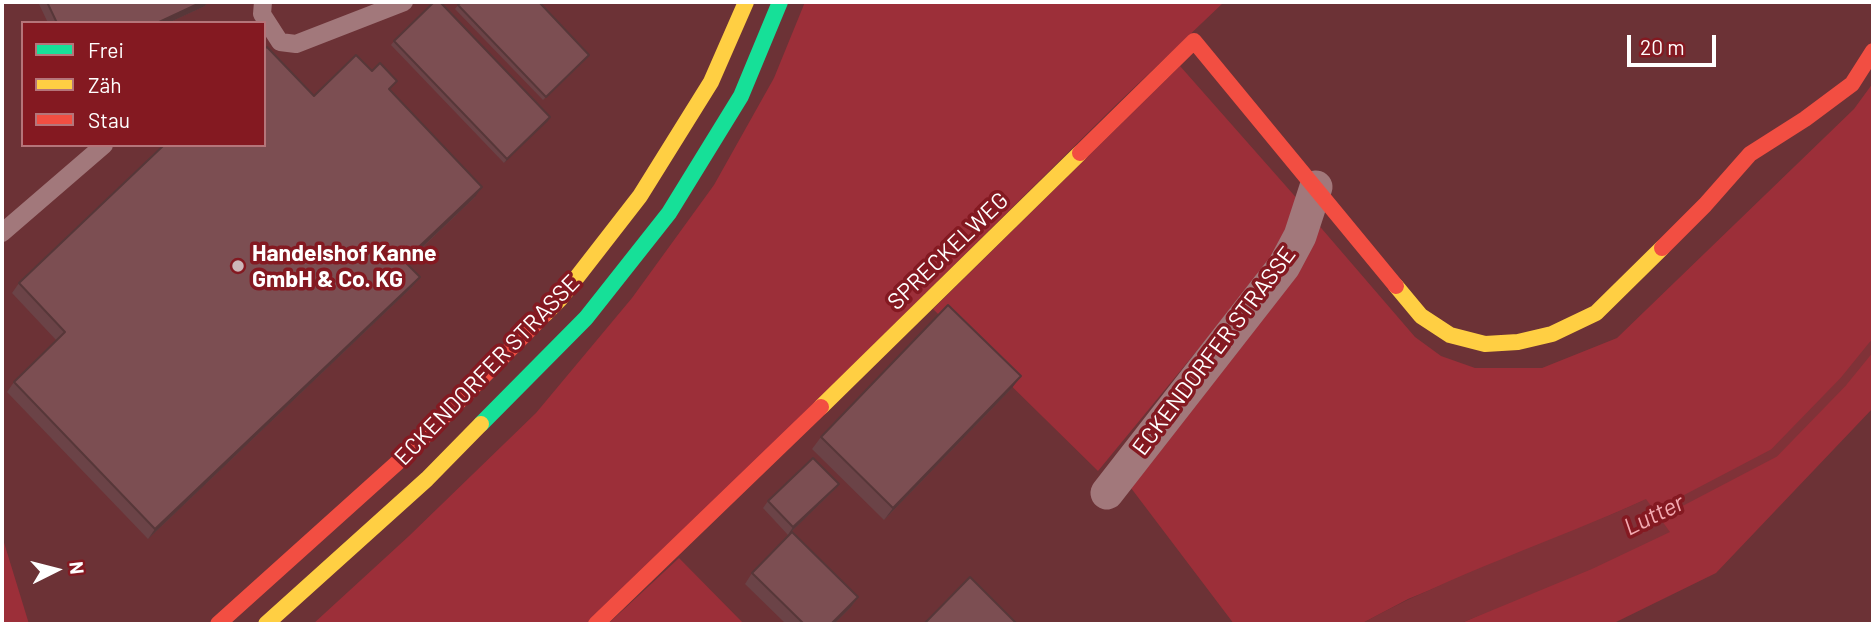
<!DOCTYPE html>
<meta charset="utf-8">
<style>
body{margin:0}
#map{position:relative;width:1875px;height:626px;overflow:hidden;background:#6c3236;font-family:Barlow,sans-serif}
canvas{display:block}
.frame{position:absolute;inset:0;border:4px solid #fff;pointer-events:none}
.legend{position:absolute;left:21px;top:21px;width:245px;height:126px;box-sizing:border-box;background:#841921;border:2px solid #b5757a;margin:0;padding:9px 12px;list-style:none;font-size:21px;color:#fff}
.legend li{display:flex;align-items:center;gap:14px;height:35px}
.legend b{width:35px;border:2px solid #b5757a}
.north{position:absolute;left:21px;top:535px;width:70px;height:70px;-webkit-text-stroke:5px #841921;paint-order:stroke;rotate:84deg;font-size:19px;font-weight:700;line-height:28px;text-align:center;color:#fff}
.north::after{content:'';display:block;margin:auto;width:24px;height:32px;background:#fff;clip-path:polygon(50% 0,100% 100%,50% 72%,0 100%)}
.scale{position:absolute;left:1627px;top:35px;width:89px;height:32px;box-sizing:border-box;border:4px solid #fff;border-top:0;padding-left:9px;font-size:21px;line-height:24px;white-space:nowrap;color:#fff;-webkit-text-stroke:5px #841921;paint-order:stroke}
</style>
<div id="map">
<canvas width="1875" height="626"></canvas>
<div class="frame"></div>
<ul class="legend">
<li><b style="height:9px;background:#16e098"></b>Frei</li>
<li><b style="height:9px;background:#ffcf43"></b>Zäh</li>
<li><b style="height:9px;background:#f24e42"></b>Stau</li>
</ul>
<div class="north">N</div>
<div class="scale">20 m</div>
</div>
<script>
const ctx = document.querySelector('canvas').getContext('2d');
ctx.lineJoin = 'round';
function fillPath(path, color) {
  ctx.fillStyle = color;
  ctx.fill(path, 'evenodd');
}
function strokePath(path, color, width, dash) {
  ctx.strokeStyle = color;
  ctx.lineWidth = width;
  ctx.lineCap = dash ? 'butt' : 'round';
  ctx.setLineDash(dash || []);
  ctx.stroke(path);
}
function drawText(font, color, halo, rows, align = 'center') {
  ctx.font = font + ' Barlow,sans-serif';
  ctx.lineWidth = 7;
  ctx.setLineDash([]);
  ctx.textBaseline = 'middle';
  ctx.strokeStyle = halo;
  ctx.fillStyle = color;
  for (const [text, x, y, turn = 0] of rows) {
    ctx.save();
    ctx.translate(x, y);
    ctx.rotate((+turn || 0) * Math.PI / 180);
    ctx.textAlign = isNaN(turn) ? turn : align;
    if (halo) ctx.strokeText(text, 0, 0);
    ctx.fillText(text, 0, 0);
    ctx.restore();
  }
}
fillPath(new Path2D(`
 M805,2H1224L1119,102L591,624H313L409,536L536,413L632,298L714,185L774,78Z
 M1180,66L1300,202L1288,240L1098,471L933,309Z
 M1873,83V408L1716,573L1612,624H1459L1504,604L1645,500L1566,535L1408,599L1361,624H1234L1131,488L1316,222L1415,337L1441,356L1475,368H1542L1617,338L1854,109Z
 M2,536L29,624H2Z
 M679,558L744,624H608Z`), '#9c2f39');
fillPath(new Path2D(`
 M1646,499L1670,532L1592,569L1459,624H1361C1452,574 1551,542 1646,499Z`), '#803238');
strokePath(new Path2D(`
 M1648,519L1774,453L1843,382L1873,345`), '#803238', 9);
strokePath(new Path2D(`
 M263,2L262,14L280,42L296,44L404,2
 M2,233L104,145`), '#a2787b', 18);
strokePath(new Path2D(`
 M1107,493L1284,266L1300,236L1316,187`), '#a2787b', 33);
strokePath(new Path2D(`
 M481,424L586,318L669,213L741,96L780,2`), '#16e098', 16);
strokePath(new Path2D(`
 M1396,286L1421,316L1450,335L1485,344L1518,342L1552,334L1596,313L1662,248
 M544,315L560,299L640,196L711,82L746,2
 M821,407L1080,153
 M266,624L427,479L481,424`), '#ffcf43', 16);
strokePath(new Path2D(`
 M1080,153L1194,41L1396,286
 M1662,248L1705,205L1750,154L1805,119L1852,84L1873,51
 M218,624L407,454L544,315
 M596,624L821,407`), '#f24e42', 16);
fillPath(new Path2D(`
 M38,2H207L205,6L168,23H48Z
 M458,5L589,55L543,100L455,9Z
 M394,41L550,117L504,163L391,45Z
 M372,71L390,91L475,197L406,263L420,277L412,287L148,539L7,392L14,382L57,341L12,293L19,283L314,96Z
 M1012,388L884,520L812,449L821,437Z
 M839,484L833,491L788,535L763,508L768,501Z
 M752,573L858,597L851,607L834,624H786L745,584Z`), '#6b4347');
fillPath(new Path2D(`
 M202,2H207L205,6L168,23H157Z
 M550,117L548,121L504,163L507,159Z
 M482,187L475,197L397,271L404,261Z
 M420,277L412,287L148,539L155,529Z
 M1021,376L1012,388L884,520L893,508Z
 M839,484L833,491L788,535L793,527Z
 M858,597L851,607L834,624H831Z`), '#573739');
const building = new Path2D(`
 M47,2H202L157,23H57Z
 M434,2H440L550,117L507,159L394,41Z
 M461,2H539L589,55L546,97L458,5Z
 M267,47L314,96L356,55L372,71L380,63L397,81L389,89L482,187L404,261L420,277L155,529L14,382L65,332L19,283L164,145H264V49Z
 M948,305L1021,376L893,508L821,437Z
 M813,458L839,484L793,527L768,501Z
 M792,532L858,597L831,624H804L752,573Z
 M970,577L1017,624H924Z`);
fillPath(building, '#7c4e52');
strokePath(building, '#573739', 2);
for (const [x, y, r, color] of [
 [238,266,7,"#ccb7b9"]
]) {
  const dot = new Path2D();
  dot.arc(x, y, r, 0, 2 * Math.PI);
  ctx.fillStyle = color;
  ctx.fill(dot);
  strokePath(dot, '#841921', 2.5);
}
drawText('23px', '#fff', '#841921', [
 ["SPRECKELWEG",948,251,-44],
 ["ECKENDORFER STRASSE",1214,351,-53],
 ["ECKENDORFER STRASSE",487,370,-46]
]);
drawText('bold 23px', '#fff', '#841921', [
 ["Handelshof Kanne",252,253],
 ["GmbH & Co. KG",252,279]
], 'left');
drawText('italic 24px', '#f3aab1', '#841921', [
 ["Lutter",1654,515,-26]
]);
</script>
